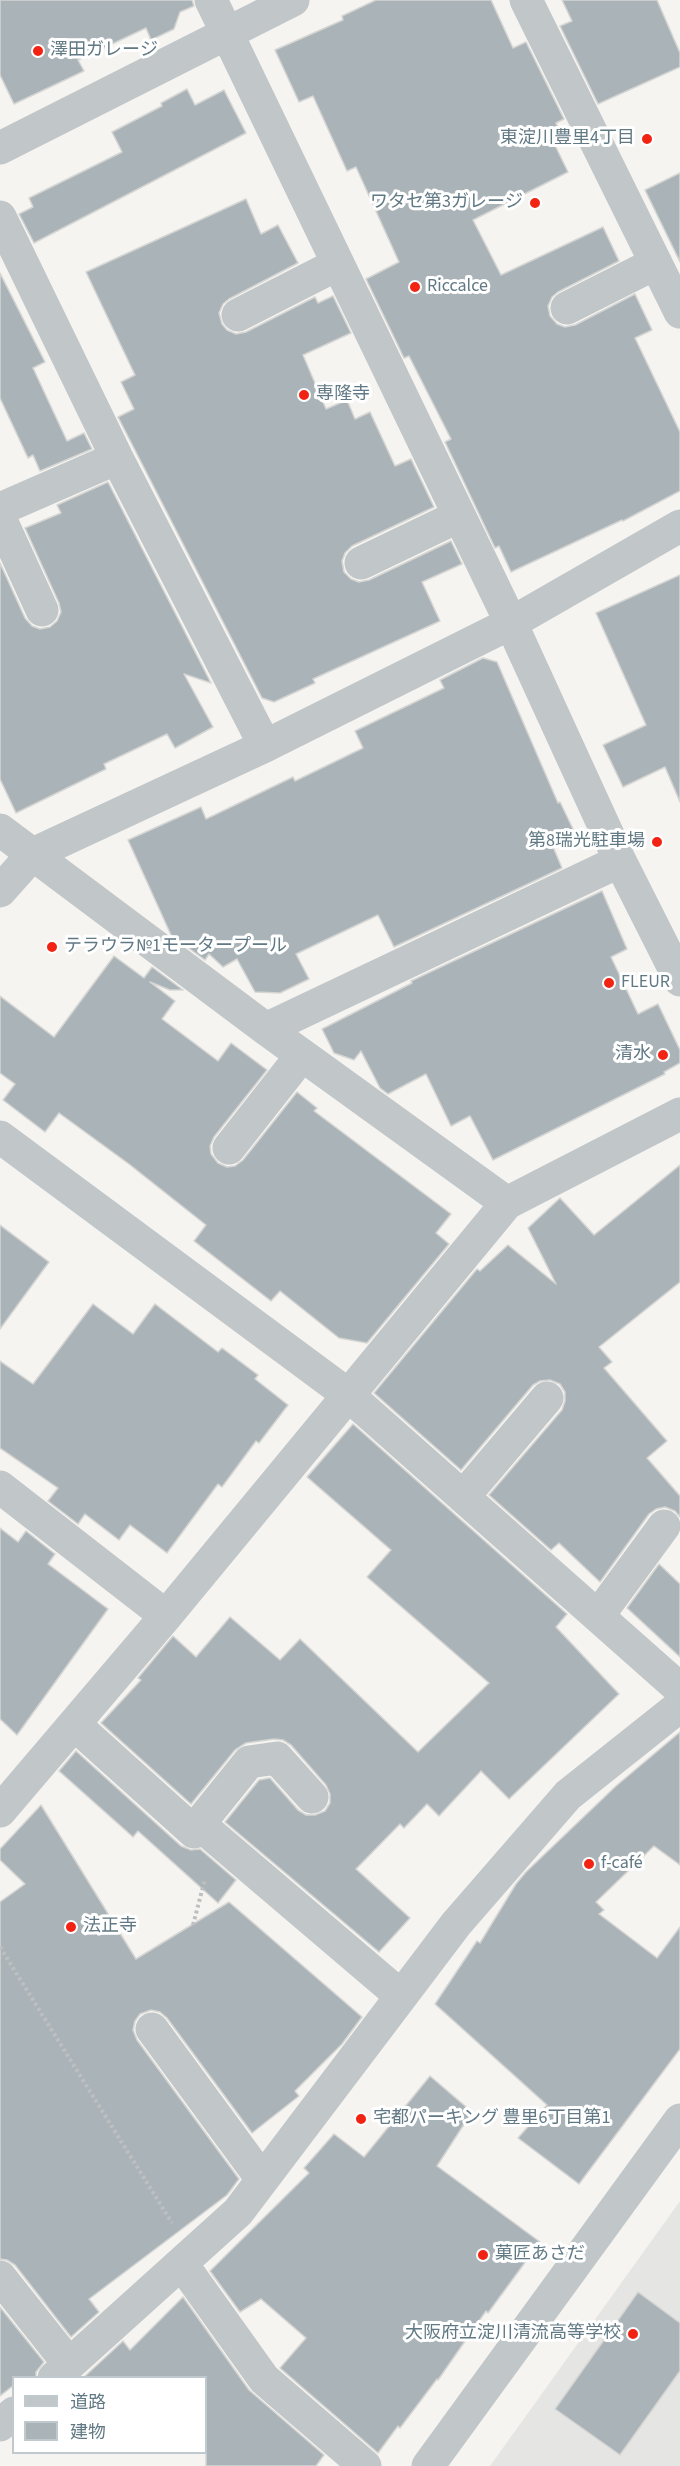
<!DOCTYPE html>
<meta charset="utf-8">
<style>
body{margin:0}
#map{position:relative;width:680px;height:2466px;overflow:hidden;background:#f5f4f0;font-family:"Source Sans 3","Noto Sans JP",sans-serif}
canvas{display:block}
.legend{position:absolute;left:12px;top:2376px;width:195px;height:78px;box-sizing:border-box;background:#fff;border:2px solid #c0c9ce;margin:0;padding:8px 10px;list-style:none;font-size:18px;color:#617984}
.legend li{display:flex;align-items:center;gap:12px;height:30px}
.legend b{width:30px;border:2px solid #c0c9ce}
</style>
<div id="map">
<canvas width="680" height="2466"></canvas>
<ul class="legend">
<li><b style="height:8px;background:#c1c6c9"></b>道路</li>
<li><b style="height:16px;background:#aab4b8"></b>建物</li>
</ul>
</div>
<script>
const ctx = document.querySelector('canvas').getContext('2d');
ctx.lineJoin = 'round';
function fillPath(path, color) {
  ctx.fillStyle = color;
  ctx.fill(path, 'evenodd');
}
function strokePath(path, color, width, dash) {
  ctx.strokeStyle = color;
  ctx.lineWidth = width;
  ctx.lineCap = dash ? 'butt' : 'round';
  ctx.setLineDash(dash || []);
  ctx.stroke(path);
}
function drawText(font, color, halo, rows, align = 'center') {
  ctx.font = font + ' "Source Sans 3","Noto Sans JP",sans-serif';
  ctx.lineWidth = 6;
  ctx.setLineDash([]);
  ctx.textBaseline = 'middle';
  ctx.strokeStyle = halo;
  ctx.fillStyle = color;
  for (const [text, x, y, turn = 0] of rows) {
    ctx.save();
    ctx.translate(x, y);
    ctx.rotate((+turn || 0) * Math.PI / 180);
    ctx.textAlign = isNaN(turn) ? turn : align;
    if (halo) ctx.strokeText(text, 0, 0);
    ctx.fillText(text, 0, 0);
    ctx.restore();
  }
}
fillPath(new Path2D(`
 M680,2201V2466H490Z`), '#e5e5e3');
const building = new Path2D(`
 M0,0H192L194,6L180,12L174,29L151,40L146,28L78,60L84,71L14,104L0,75Z
 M376,0H491L513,48L526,42L564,119L556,123L560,133L551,137L568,172L473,220L501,275L603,227L619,261L558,292L552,297L548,306L550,316L557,324L565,327L575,325L635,294L652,330L635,338L680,432V491L623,521L622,520L511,572L499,546L495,548L445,442L451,439L409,356L404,358L366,279L399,262L356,167L347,171L313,96L299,102L275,50L343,20L342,16Z
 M562,0H657L680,53V67L598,104L560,26L572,21Z
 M187,89L195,105L224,90L246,133L34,243L19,214L33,207L29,198L122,152L112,132L162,106L161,103Z
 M680,173V262L645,190Z
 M246,199L261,234L278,225L298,263L229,299L223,304L219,313L222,324L227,330L236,334L246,332L315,297L318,303L333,296L351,333L303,355L326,409L347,400L355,419L370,412L395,466L411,459L434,507L352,546L345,553L342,561L344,572L351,579L359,582L369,580L451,541L462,564L422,582L440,621L313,679L315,683L274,702L262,698L118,417L134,409L121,382L135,375L86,272Z
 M0,273L45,362L33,368L67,441L84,433L92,449L40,471L33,455L28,458L0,398Z
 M108,482L211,683L184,674L213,727L175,748L167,734L104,764L106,769L16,813L0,779V563L25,618L32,626L40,629L50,627L57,621L61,612L59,603L25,528L61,513L57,505Z
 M680,575V802L665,767L623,787L603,745L646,725L596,613Z
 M483,658L497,662L558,803L560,802L574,831L551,842L562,868L394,947L378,915L296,954L309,979L280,993L255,992L237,959L223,967L209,954L205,960L171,935L128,840L201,807L206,819L293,777L295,781L363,748L355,731L444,688L440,680Z
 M602,891L627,949L611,957L638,1014L658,1004L680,1050V1063L664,1072L665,1074L493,1160L470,1116L451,1126L426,1074L388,1094L380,1088L361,1051L354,1060L334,1053L322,1029L412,983L411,981Z
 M114,956L144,978L152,967L183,990H170L150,982L175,1001L162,1019L218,1061L231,1043L267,1070L214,1137L210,1146L211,1154L218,1163L227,1167L235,1166L243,1160L297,1092L317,1108L314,1111L451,1214L436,1233L449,1244L367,1343L339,1338L280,1291L271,1301L194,1241L206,1225L129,1164L59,1113L45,1132L3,1100L15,1084L0,1073V996L54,1037Z
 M680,1165V1282L599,1347L612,1362L604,1368L667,1441L647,1458L680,1496V1517L675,1511L665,1507L656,1509L649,1514L600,1582L559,1543L551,1550L489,1495L562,1410L565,1401V1392L560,1384L550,1380L540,1381L533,1385L461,1470L374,1393L477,1269L480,1271L508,1245L556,1284L528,1228L560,1198L594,1235Z
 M0,1225L49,1262L0,1329Z
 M93,1304L133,1334L155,1304L218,1352L222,1348L258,1375L255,1379L288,1405L259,1443L256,1441L222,1487L218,1484L167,1553L130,1525L119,1540L85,1514L78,1524L48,1501L58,1488L0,1448V1361L33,1384Z
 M353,1424L567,1614L556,1627L619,1694L509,1799L481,1771L439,1816L427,1804L404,1828L400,1824L356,1869L410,1918L379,1952L225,1822L259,1780L270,1778L298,1810L306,1815H315L325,1811L330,1803V1794L326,1785L291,1745L283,1740L274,1739L246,1743L235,1750L191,1804L101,1723L141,1680L138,1678L173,1636L196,1657L230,1617L280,1660L300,1639L418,1752L489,1683L367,1577L391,1550L307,1477Z
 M0,1528L18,1542L26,1531L55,1554L48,1564L108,1609L17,1735L0,1719Z
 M659,1564L680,1584V1657L627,1608Z
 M680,1732V1865L654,1846L596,1902L604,1910L599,1914L657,1958L680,1927V2049L579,2184L518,2138L547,2105L435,2004L477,1941L480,1943L516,1884L526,1872L616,1786Z
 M76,1751L181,1846L191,1850L200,1849L236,1880L218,1903L138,1831L133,1837L59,1771Z
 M41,1805L136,1959L229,1902L362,2017L342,2044L295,2091L299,2096L252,2133L167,2018L160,2012L151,2010L140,2014L135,2021L133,2030L137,2040L239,2179L227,2195L89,2299L99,2312L71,2337L15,2265L7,2260L0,2259V1902L25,1884L0,1860V1849Z
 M430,2076L472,2112L437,2166L540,2242L488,2313L486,2311L438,2380L437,2379L400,2428L398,2426L378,2453L280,2368L306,2338L261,2299L240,2312L210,2271L309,2173L304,2168L334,2134L364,2157Z
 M638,2292L680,2323V2371L620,2455L555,2409Z
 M183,2297L249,2390L324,2455L316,2466H206V2378H83L123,2341L130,2350Z
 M0,2307L44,2362L36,2372V2378H14V2385L0,2396Z`);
fillPath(building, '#aab4b8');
strokePath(building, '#d5d5d3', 1.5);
strokePath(new Path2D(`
 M193,1925L205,1879
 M0,1947L172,2223`), '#bdbfc1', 4, [3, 3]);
strokePath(new Path2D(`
 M211,0L511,623L620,861L680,980
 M526,0L680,312
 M0,148L293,0
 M0,217L117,458L265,746
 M567,308L656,263
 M238,315L338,264
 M0,509L117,458
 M0,518L42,610
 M361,563L459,516
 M0,830L266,1029L507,1203
 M0,891L33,854L265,746L511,623L680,526
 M266,1029L620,861
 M0,1137L347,1394L680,1689
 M229,1148L302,1055
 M0,1487L166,1616
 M463,1497L547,1398
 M598,1616L664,1526
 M74,1724L194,1832L199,1824L401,1996
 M0,1811L166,1616L507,1203L680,1114
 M199,1824L249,1762L277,1758L312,1797
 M152,2029L262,2179
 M182,2264L264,2379L365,2466
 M0,2277L69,2364
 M54,2378L238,2212L456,1924L568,1795L680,1706
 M0,2425L14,2413
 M428,2466L680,2120`), '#c1c6c9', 33);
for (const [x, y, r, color] of [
 [38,51,6,"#f22312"],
 [647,139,6,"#f22312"],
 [535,203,6,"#f22312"],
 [415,287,6,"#f22312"],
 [304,395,6,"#f22312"],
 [657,842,6,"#f22312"],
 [52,947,6,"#f22312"],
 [609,983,6,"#f22312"],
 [663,1055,6,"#f22312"],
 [589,1864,6,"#f22312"],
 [71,1927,6,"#f22312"],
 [361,2119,6,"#f22312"],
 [483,2255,6,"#f22312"],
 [633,2334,6,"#f22312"]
]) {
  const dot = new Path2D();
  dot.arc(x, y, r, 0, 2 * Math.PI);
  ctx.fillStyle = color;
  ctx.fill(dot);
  strokePath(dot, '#fff', 2);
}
drawText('18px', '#617984', '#fff', [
 ["澤田ガレージ",50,51],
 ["東淀川豊里4丁目",635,139,"right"],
 ["ワタセ第3ガレージ",523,203,"right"],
 ["Riccalce",427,287],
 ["専隆寺",316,395],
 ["第8瑞光駐車場",645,842,"right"],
 ["テラウラ№1モータープール",64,947],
 ["FLEUR",621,983],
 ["清水",651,1055,"right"],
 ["f-café",601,1864],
 ["法正寺",83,1927],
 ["宅都パーキング 豊里6丁目第1",373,2119],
 ["菓匠あさだ",495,2255],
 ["大阪府立淀川清流高等学校",621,2334,"right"]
], 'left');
</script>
